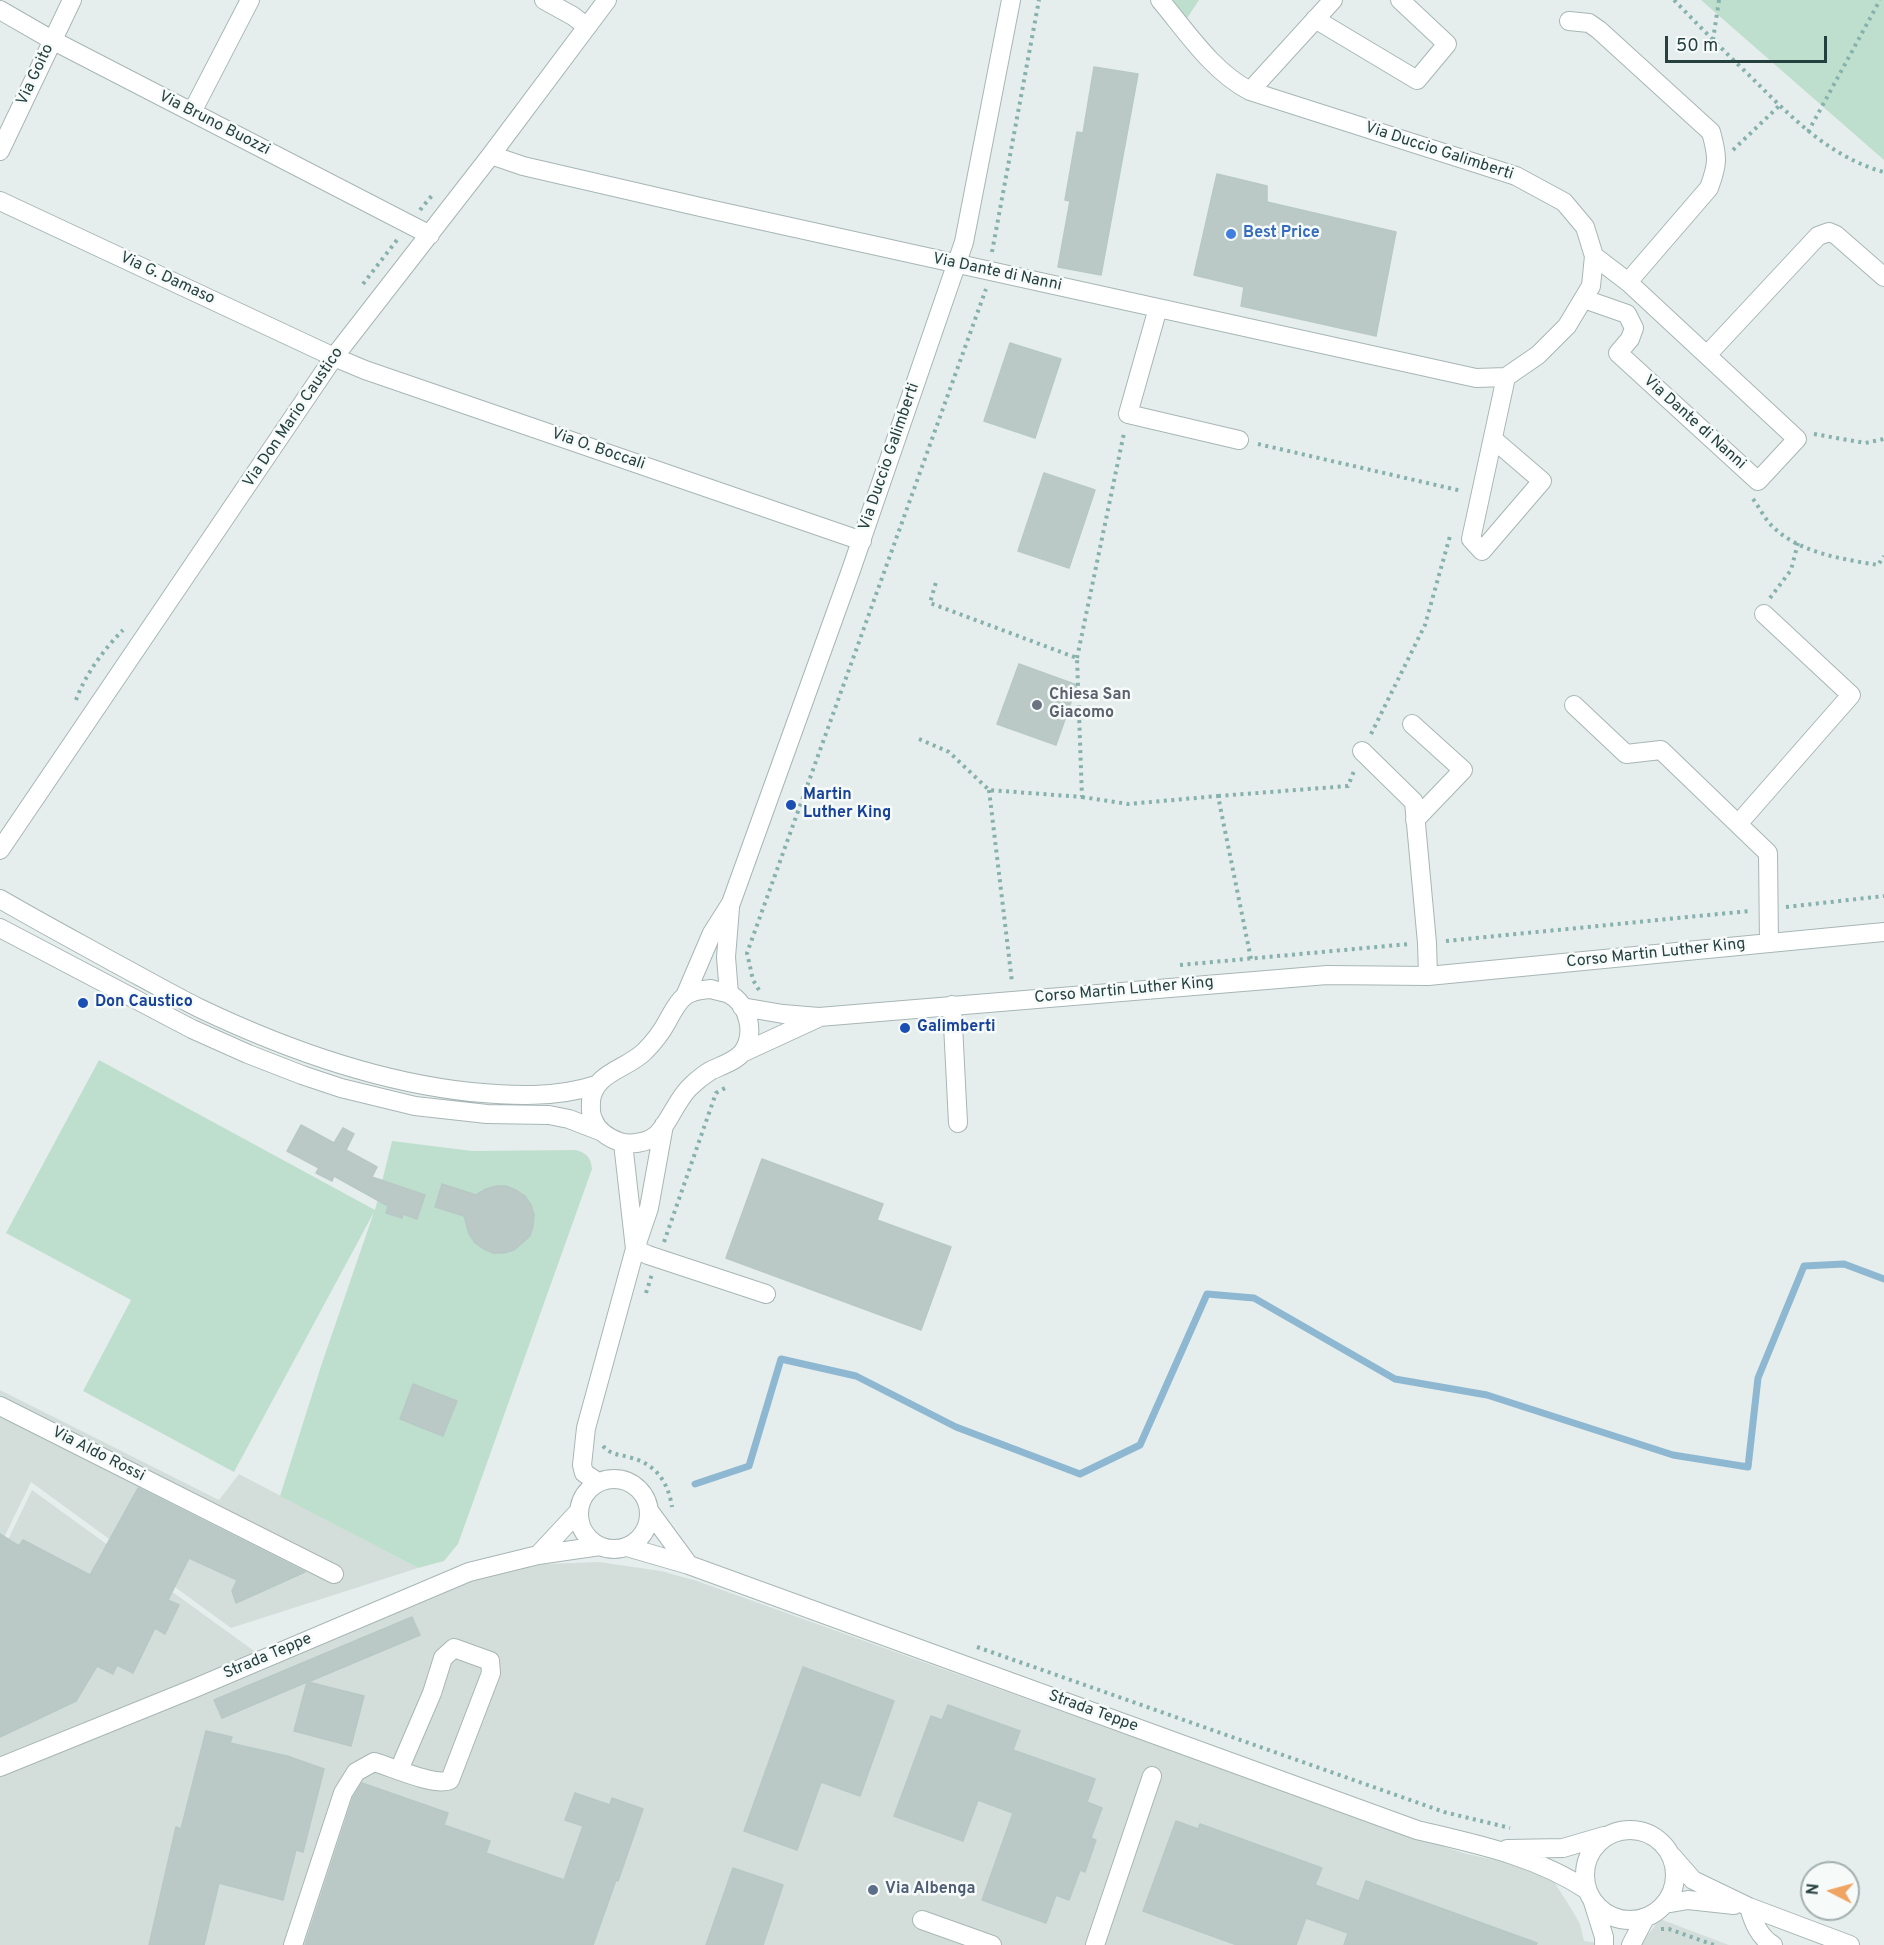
<!DOCTYPE html>
<style>
body{margin:0}
#map{position:relative;width:1884px;height:1945px;overflow:hidden;background:#e5eeec;font-family:Overpass,sans-serif}
canvas{display:block}
.north{position:absolute;left:1800px;top:1861px;width:60px;height:60px;box-sizing:border-box;background:#f6faf9;border:2px solid #a2b0af;border-radius:50%;rotate:276deg;font-size:16px;font-weight:700;line-height:24px;text-align:center;color:#24403f}
.north::after{content:'';display:block;margin:auto;width:21px;height:27px;background:#f0a461;clip-path:polygon(50% 0,100% 100%,50% 72%,0 100%)}
.scale{position:absolute;left:1665px;top:36px;width:162px;height:27px;box-sizing:border-box;border:3px solid #24403f;border-top:0;padding-left:8px;font-size:18px;line-height:21px;white-space:nowrap;color:#24403f;-webkit-text-stroke:4px #f6faf9;paint-order:stroke}
</style>
<div id="map">
<canvas width="1884" height="1945"></canvas>
<div class="north">N</div>
<div class="scale">50 m</div>
</div>
<script>
const ctx = document.querySelector('canvas').getContext('2d');
ctx.lineJoin = 'round';
function fillPath(path, color) {
  ctx.fillStyle = color;
  ctx.fill(path, 'evenodd');
}
function strokePath(path, color, width, dash) {
  ctx.strokeStyle = color;
  ctx.lineWidth = width;
  ctx.lineCap = dash ? 'butt' : 'round';
  ctx.setLineDash(dash || []);
  ctx.stroke(path);
}
function drawText(font, color, halo, rows, align = 'center') {
  ctx.font = font + ' Overpass,sans-serif';
  ctx.lineWidth = 5;
  ctx.setLineDash([]);
  ctx.textBaseline = 'middle';
  ctx.strokeStyle = halo;
  ctx.fillStyle = color;
  for (const [text, x, y, turn = 0] of rows) {
    ctx.save();
    ctx.translate(x, y);
    ctx.rotate((+turn || 0) * Math.PI / 180);
    ctx.textAlign = isNaN(turn) ? turn : align;
    if (halo) ctx.strokeText(text, 0, 0);
    ctx.fillText(text, 0, 0);
    ctx.restore();
  }
}
fillPath(new Path2D(`
 M0,1390L219,1500L239,1474L418,1568L231,1628L31,1482L0,1546Z
 M32,1490L272,1664L438,1594L500,1571L545,1564L599,1562L661,1571L697,1581L1309,1800L1463,1853L1544,1871L1553,1880L1572,1910L1580,1924L1584,1941L1612,1945H0V1556Z
 M1660,1919L1729,1945H1640Z`), '#d3dedb');
fillPath(new Path2D(`
 M1160,0H1199L1182,26Z
 M1701,0H1884V160Z
 M99,1060L375,1210L392,1141L472,1151L576,1150C587,1153 591,1158 592,1169L458,1544L444,1561L418,1568L280,1496L322,1363L374,1212L234,1472L83,1391L131,1300L6,1233Z`), '#bfdfce');
strokePath(new Path2D(`
 M695,1484L749,1466L781,1359L856,1376L956,1427L1080,1474L1140,1445L1207,1294L1254,1298L1395,1379L1487,1395L1673,1455L1748,1467L1758,1378L1804,1266L1844,1264L1884,1279`), '#8eb8d2', 7);
const building = new Path2D(`
 M1094,67L1138,74L1101,275L1058,267L1070,201L1065,200L1077,132L1083,133Z
 M1217,174L1267,186V202L1396,232L1376,336L1241,306L1244,287L1194,275Z
 M1010,343L1061,359L1035,438L984,421Z
 M1044,473L1095,490L1069,568L1018,551Z
 M1019,664L1077,685L1056,745L997,724Z
 M301,1125L334,1143L343,1128L354,1134L346,1150L377,1167L372,1177L425,1195L417,1219L403,1214L402,1218L386,1213L388,1206L334,1176L332,1181L316,1173L319,1168L287,1151Z
 M762,1159L883,1204L877,1220L951,1247L921,1330L726,1258Z
 M442,1184L476,1195L486,1189L496,1186H506L516,1190L525,1196L531,1205L534,1215L533,1226L530,1236L514,1250L504,1253H493L484,1249L475,1243L469,1234L464,1216L435,1207Z
 M413,1384L457,1401L443,1436L400,1419Z
 M138,1488L305,1572L236,1603L232,1591L237,1580L189,1558L168,1600L179,1605L165,1634L155,1628L133,1673L117,1665L113,1674L97,1666L76,1701L0,1737V1534L19,1546L23,1540L90,1575Z
 M412,1617L420,1635L308,1682L364,1696L351,1746L294,1731L307,1682L222,1718L214,1700Z
 M803,1667L894,1701L860,1796L821,1782L797,1850L744,1831Z
 M948,1705L1020,1731L1013,1750L1095,1779L1087,1802L1102,1808L1091,1838L1096,1840L1085,1872L1080,1870L1069,1900L1056,1895L1046,1923L982,1900L1013,1813L978,1800L963,1841L894,1816L931,1716L942,1720Z
 M206,1731L232,1737L230,1743L287,1756L324,1769L303,1852L296,1850L283,1900L219,1883L204,1945H149L176,1827L181,1829Z
 M362,1783L448,1813L444,1825L490,1841L486,1853L564,1880L583,1826L565,1820L575,1793L610,1805L612,1798L643,1809L618,1881L616,1880L593,1945H305L353,1798Z
 M1176,1821L1198,1829L1200,1824L1322,1868L1315,1885L1359,1901L1366,1881L1537,1943L1536,1945H1344L1348,1933L1306,1918L1296,1945H1237L1143,1911Z
 M733,1868L783,1885L763,1945H706Z`);
fillPath(building, '#bac9c6');
strokePath(building, '#b7c8c5', 1.5);
const minor = new Path2D(`
 M544,0L573,16L587,27
 M0,10L52,40L430,235
 M1315,19L1417,80L1447,44L1400,0
 M1569,21L1589,23L1599,30L1711,132C1718,157 1718,164 1709,188L1628,282
 M1250,91L1333,0
 M192,112L250,0
 M0,151L72,0
 M491,155L523,166L709,209L1476,378L1506,377L1538,355L1567,326L1591,286L1594,256L1585,227L1564,202L1516,176L1250,91C1212,71 1187,32 1160,0
 M0,201L334,357L365,370L862,541
 M1584,299L1627,314L1634,328L1630,339L1618,353L1758,481L1797,439L1628,282L1594,256
 M1158,308L1128,414L1239,440
 M1707,355L1818,236L1829,232L1836,235L1884,277
 M1493,439L1542,481L1482,551L1471,539L1506,377
 M1574,705L1626,754L1661,750L1768,853L1769,943
 M1412,724L1463,770L1415,820
 M1362,751L1414,802L1427,943L1428,976
 M1738,824L1851,695L1764,614
 M0,850L334,357L491,155L607,0
 M0,899C38,921 77,942 115,963C143,978 171,994 199,1008C285,1049 376,1082 471,1092C513,1096 556,1098 596,1085
 M0,928L192,1029L248,1054L302,1075L341,1088L415,1106L487,1114L549,1115L569,1119L600,1131
 M711,989C717,991 724,992 729,994C749,1004 756,1035 742,1053C734,1062 720,1066 710,1071C702,1076 695,1082 689,1088C676,1101 667,1127 655,1136C646,1143 630,1145 620,1142C608,1138 597,1130 593,1119C590,1113 591,1107 591,1101C594,1072 628,1069 645,1051C654,1042 661,1033 667,1022C672,1013 677,1002 685,996C693,990 702,990 711,989Z
 M729,994L726,957L730,908
 M685,996L712,933L731,903L850,573L964,242L1011,0
 M952,1005L958,1123
 M742,1007L783,1014L819,1017L1327,975L1428,976L1884,932
 M742,1053L818,1018
 M664,1125L649,1208L635,1249L648,1255L766,1294
 M0,1406L334,1574
 M579 1514a35 35 0 1 1 70 0a35 35 0 1 1-70 0Z
 M598,1482L584,1473L582,1465L586,1428L635,1249L623,1143
 M650,1512L689,1565
 M627,1547L689,1565L1417,1830C1476,1844 1536,1856 1587,1890
 M538,1555L579,1511
 M0,1767L195,1688L469,1572L538,1555L600,1546
 M1585 1875a45 45 0 1 1 90 0a45 45 0 1 1-90 0Z
 M1507,1849L1563,1848L1604,1836
 M1672,1856L1693,1880L1749,1907L1850,1945
 M1593,1902L1604,1937V1945
 M1665,1904L1688,1900L1734,1905
 M1749,1907C1753,1922 1759,1937 1773,1945
 M922,1920L992,1945
 M293,1945L343,1793L356,1772L374,1762C392,1767 435,1787 450,1780L491,1673L490,1661L454,1648L443,1658L432,1693L399,1770
 M1095,1945L1152,1776
 M1631,1945L1645,1918`);
strokePath(minor, '#a7b6b5', 20);
strokePath(new Path2D(`
 M1674,0C1700,27 1726,53 1753,79C1791,117 1831,158 1884,172
 M1713,40L1719,0
 M1808,132L1880,0
 M1733,150L1779,106
 M420,210L434,193
 M992,252L1039,0
 M363,284L397,240
 M1814,434L1865,443L1884,439
 M1258,444L1462,491
 M1753,499C1759,507 1765,519 1772,526C1799,553 1842,559 1878,565L1884,556
 M1770,598L1791,570L1798,543
 M1077,658L1124,433
 M76,700C85,675 104,649 123,630
 M1371,734L1425,625L1450,536
 M919,739L949,752L989,790L1082,797L1077,658L930,603L936,582
 M989,790L1012,982
 M1218,796L1348,786L1354,771
 M1082,797L1128,804L1218,796L1251,959
 M1786,907L1884,896
 M1446,941L1749,911
 M1180,965L1409,944
 M759,990L753,980L747,953L986,289
 M664,1242L716,1093L727,1087
 M646,1293L652,1274
 M603,1446C611,1455 618,1454 628,1457C655,1463 668,1481 672,1507
 M977,1647L1444,1812L1510,1828
 M1661,1929H1669L1714,1945`), '#86b1ad', 4, [3, 4.5]);
strokePath(minor, '#fff', 18);
for (const [x, y, r, color] of [
 [1231,234,6,"#3f7fe0"],
 [1037,705,6,"#6b7280"],
 [791,805,6,"#1a4fb4"],
 [83,1003,6,"#1a4fb4"],
 [905,1028,6,"#1a4fb4"],
 [873,1890,6,"#5c6f8a"]
]) {
  const dot = new Path2D();
  dot.arc(x, y, r, 0, 2 * Math.PI);
  ctx.fillStyle = color;
  ctx.fill(dot);
  strokePath(dot, '#f6faf9', 2);
}
drawText('16px', '#24403f', '#f6faf9', [
 ["Via Goito",36,75,-65],
 ["Via Bruno Buozzi",214,124,27],
 ["Via Duccio Galimberti",1439,152,18],
 ["Via Dante di Nanni",997,273,12],
 ["Via G. Damaso",167,279,25],
 ["Via Don Mario Caustico",294,418,-56],
 ["Via Dante di Nanni",1694,423,42],
 ["Via O. Boccali",598,450,19],
 ["Via Duccio Galimberti",890,457,-71],
 ["Corso Martin Luther King",1656,954,-6],
 ["Corso Martin Luther King",1124,991,-5],
 ["Via Aldo Rossi",98,1455,27],
 ["Strada Teppe",268,1657,-23],
 ["Strada Teppe",1093,1712,20]
]);
drawText('bold 16px', '#366cbe', '#f6faf9', [
 ["Best Price",1243,234]
], 'left');
drawText('bold 16px', '#5b616d', '#f6faf9', [
 ["Chiesa San",1049,696],
 ["Giacomo",1049,714]
], 'left');
drawText('bold 16px', '#164399', '#f6faf9', [
 ["Martin",803,796],
 ["Luther King",803,814],
 ["Don Caustico",95,1003],
 ["Galimberti",917,1028]
], 'left');
drawText('bold 16px', '#4e5e75', '#f6faf9', [
 ["Via Albenga",885,1890]
], 'left');
</script>
